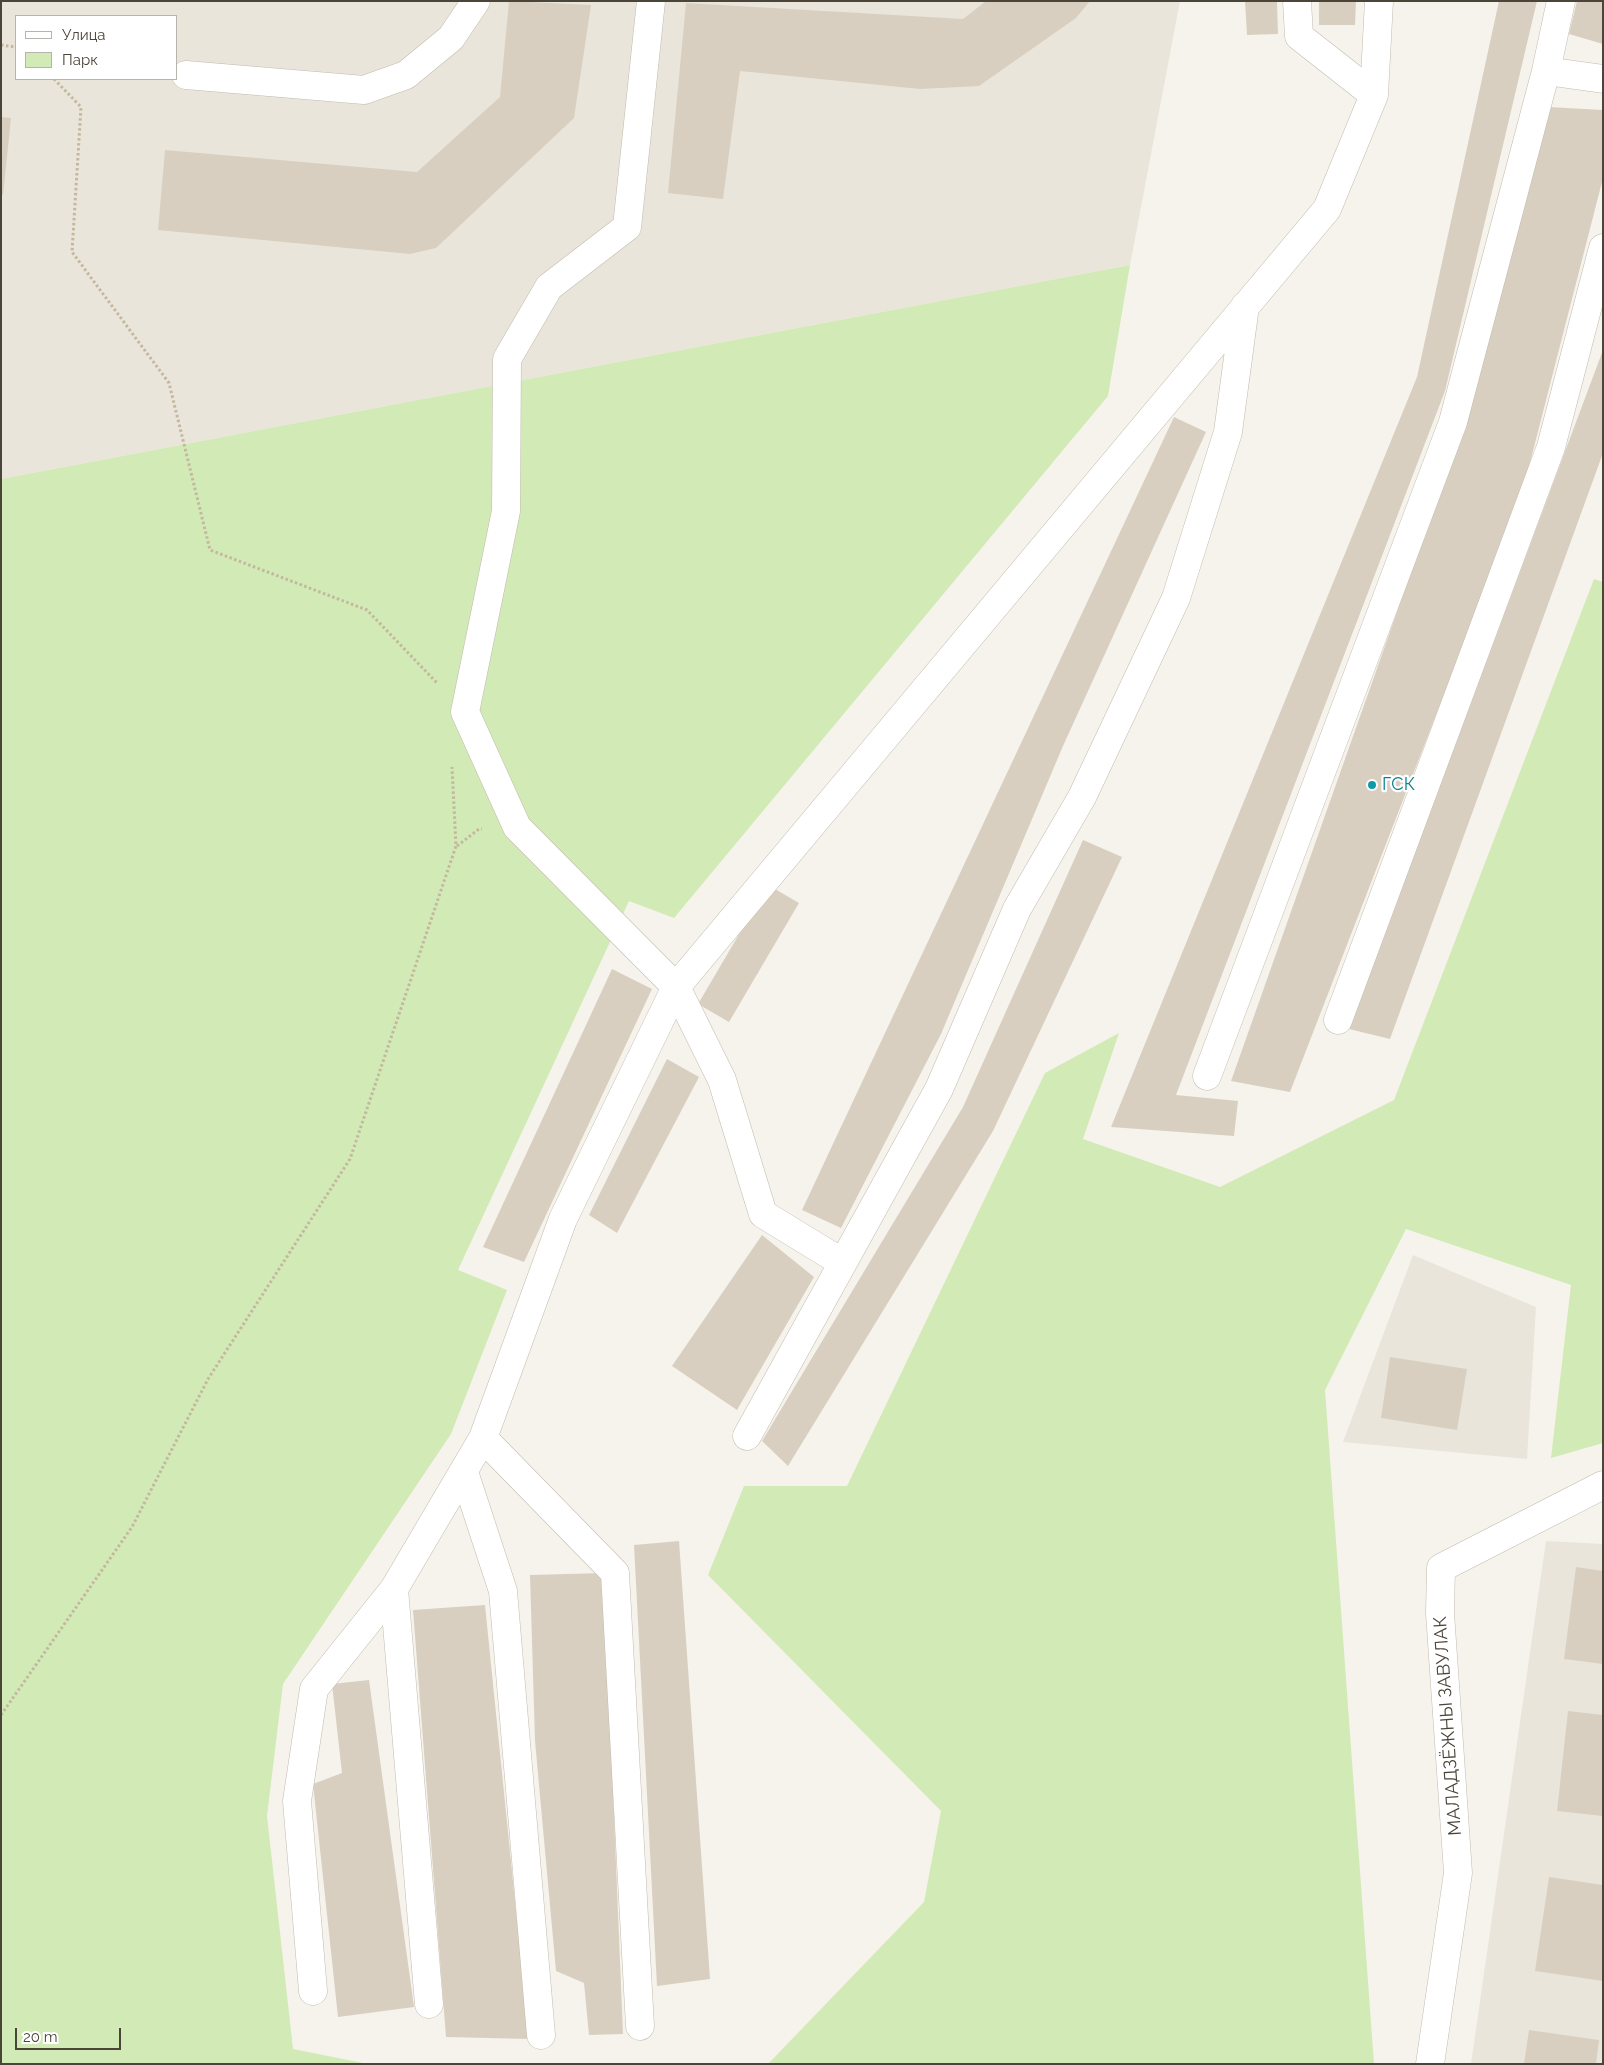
<!DOCTYPE html>
<meta charset="utf-8">
<style>
body{margin:0}
#map{position:relative;width:1604px;height:2065px;overflow:hidden;background:#f6f3ec;font-family:Raleway,sans-serif}
canvas{display:block}
.frame{position:absolute;inset:0;border:2px solid #4b4439;pointer-events:none}
.legend{position:absolute;left:15px;top:15px;width:162px;height:65px;box-sizing:border-box;background:#fff;border:1px solid #b7b4b0;margin:0;padding:6px 9px;list-style:none;font-size:15px;color:#4b4439}
.legend li{display:flex;align-items:center;gap:10px;height:25px}
.legend b{width:25px;border:1px solid #b7b4b0}
.scale{position:absolute;left:15px;top:2028px;width:106px;height:22px;box-sizing:border-box;border:2px solid #4b4439;border-top:0;padding-left:6px;font-size:15px;line-height:18px;white-space:nowrap;color:#4b4439;-webkit-text-stroke:4px #fff;paint-order:stroke}
</style>
<div id="map">
<canvas width="1604" height="2065"></canvas>
<div class="frame"></div>
<ul class="legend">
<li><b style="height:6px;background:#fff"></b>Улица</li>
<li><b style="height:14px;background:#d2eab5"></b>Парк</li>
</ul>
<div class="scale">20 m</div>
</div>
<script>
const ctx = document.querySelector('canvas').getContext('2d');
ctx.lineJoin = 'round';
function fillPath(path, color) {
  ctx.fillStyle = color;
  ctx.fill(path, 'evenodd');
}
function strokePath(path, color, width, dash) {
  ctx.strokeStyle = color;
  ctx.lineWidth = width;
  ctx.lineCap = dash ? 'butt' : 'round';
  ctx.setLineDash(dash || []);
  ctx.stroke(path);
}
function drawText(font, color, halo, rows, align = 'center') {
  ctx.font = font + ' Raleway,sans-serif';
  ctx.lineWidth = 4.5;
  ctx.setLineDash([]);
  ctx.textBaseline = 'middle';
  ctx.strokeStyle = halo;
  ctx.fillStyle = color;
  for (const [text, x, y, turn = 0] of rows) {
    ctx.save();
    ctx.translate(x, y);
    ctx.rotate((+turn || 0) * Math.PI / 180);
    ctx.textAlign = isNaN(turn) ? turn : align;
    if (halo) ctx.strokeText(text, 0, 0);
    ctx.fillText(text, 0, 0);
    ctx.restore();
  }
}
fillPath(new Path2D(`
 M1,1H1180L1130,265L1,479ZM16,16H176V79H16Z
 M1413,1255L1536,1307L1527,1459L1343,1442Z
 M1546,1541L1603,1544V2064H1471Z`), '#eae5da');
fillPath(new Path2D(`
 M1130,265L1108,396L674,918L629,901L458,1270L507,1290L451,1434L283,1684L267,1816L293,2049L368,2064H1V479Z
 M1594,579L1603,582V1443L1551,1458L1571,1285L1406,1229L1325,1390L1374,2064H768L924,1902L941,1811L708,1575L744,1486H847L1045,1073L1119,1033L1083,1139L1220,1187L1394,1100Z`), '#d2eab5');
fillPath(new Path2D(`
 M509,1L591,5L574,118L436,248L410,254L158,230L165,150L417,172L500,97Z
 M986,1H1090L1076,18L979,86L920,89L740,71L723,199L668,193L686,3L963,19Z
 M1245,1H1277L1278,34L1247,35Z
 M1319,1H1356L1355,25H1319Z
 M1499,1H1537L1445,391L1176,1095L1238,1101L1234,1136L1111,1127L1417,377Z
 M1577,1H1603V44L1569,34Z
 M1549,107L1603,110V178L1523,490L1290,1092L1231,1081L1460,434Z
 M1,117L11,118L3,195H1Z
 M1603,350V453L1390,1039L1349,1029Z
 M1174,417L1206,432L1063,746L941,1034L841,1228L802,1210Z
 M1083,840L1122,857L993,1131L788,1466L762,1441L963,1107Z
 M768,885L799,903L729,1022L698,1004Z
 M612,969L652,989L524,1262L483,1247Z
 M667,1059L699,1077L617,1233L589,1215Z
 M762,1235L814,1277L737,1410L672,1366Z
 M1390,1357L1467,1369L1457,1430L1381,1418Z
 M679,1541L710,1979L657,1986L634,1545Z
 M1576,1567L1603,1571V1664L1564,1659Z
 M604,1573L623,2034L589,2035L584,1983L556,1971L535,1741L530,1575Z
 M485,1605L529,2039L446,2037L413,1610Z
 M369,1680L414,2007L338,2017L313,1784L342,1773L332,1684Z
 M1568,1711L1603,1715V1816L1557,1811Z
 M1549,1877L1603,1885V1981L1535,1971Z
 M1529,2030L1599,2040L1596,2064H1524Z`), '#d8cfc1');
const minor = new Path2D(`
 M651,1L627,227L549,287L507,359L506,511L465,712L517,827L676,987L722,1080L763,1214L843,1263
 M1297,1L1299,36L1374,95
 M1546,71L1603,79
 M186,75L364,90L406,75L451,38L476,1
 M1338,1020L1551,447L1603,248
 M1207,1076L1453,422L1546,71L1561,1
 M747,1436L939,1089L1017,909L1082,797L1176,598L1228,432L1245,306
 M483,1438L615,1573L640,2026
 M464,1472L503,1591L541,2035
 M313,1991L297,1801L314,1689L394,1589
 M429,2004L394,1589L483,1438L563,1219L676,987L1327,209L1374,95L1379,1
 M1430,2064L1458,1873L1440,1613L1441,1568L1603,1485`);
strokePath(minor, '#c2bbae', 29);
strokePath(new Path2D(`
 M1,45L16,47
 M54,79L81,107L72,252L169,383L210,550L367,610L437,683
 M457,846L479,829H482
 M1,1715L132,1527L208,1379L350,1159L456,846L452,767`), '#c4b79f', 3, [2.5, 2.5]);
strokePath(minor, '#fff', 28);
for (const [x, y, r, color] of [
 [1372,785,5,"#0f9aa8"]
]) {
  const dot = new Path2D();
  dot.arc(x, y, r, 0, 2 * Math.PI);
  ctx.fillStyle = color;
  ctx.fill(dot);
  strokePath(dot, '#fff', 2);
}
drawText('18px', '#0d838f', '#fff', [
 ["ГСК",1382,785]
], 'left');
drawText('18px', '#4b4439', '#fff', [
 ["МАЛАДЗЁЖНЫ ЗАВУЛАК",1448,1726,-94]
]);
</script>
